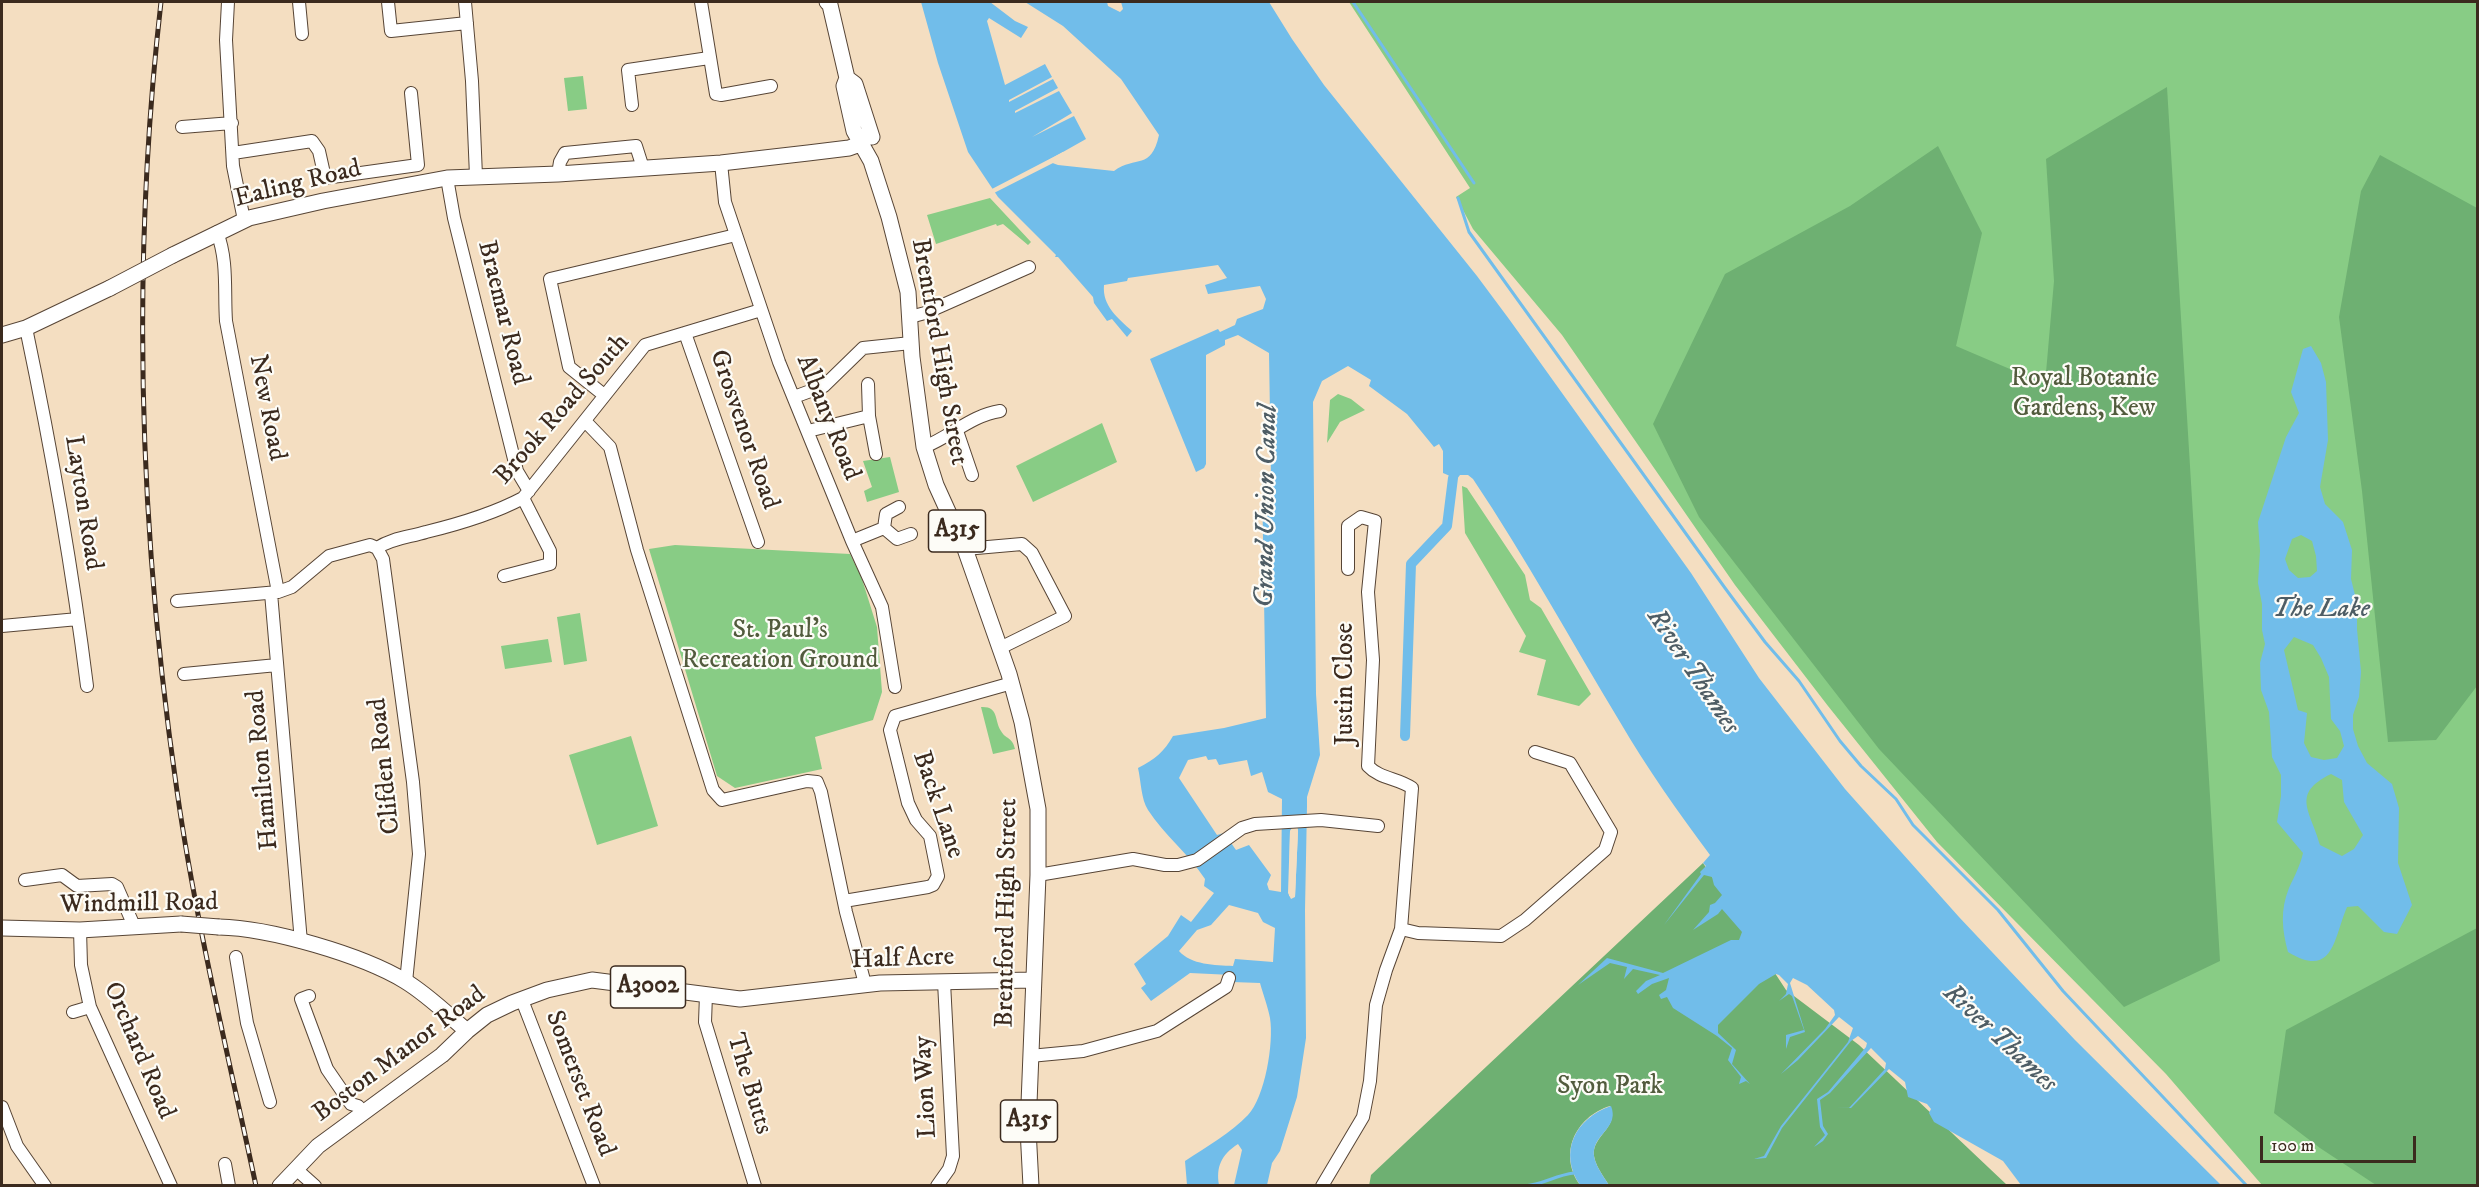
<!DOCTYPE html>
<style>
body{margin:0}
#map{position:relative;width:2479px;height:1187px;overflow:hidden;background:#f4dec1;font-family:"IM FELL DW Pica",serif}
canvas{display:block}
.frame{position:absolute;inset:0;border:3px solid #3b2a1e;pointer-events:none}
.scale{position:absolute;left:2260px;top:1136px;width:156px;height:27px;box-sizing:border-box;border:3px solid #3b2a1e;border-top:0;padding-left:8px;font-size:18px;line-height:21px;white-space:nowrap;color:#3b2a1e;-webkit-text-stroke:4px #fdfcf7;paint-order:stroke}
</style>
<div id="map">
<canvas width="2479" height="1187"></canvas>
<div class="frame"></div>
<div class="scale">100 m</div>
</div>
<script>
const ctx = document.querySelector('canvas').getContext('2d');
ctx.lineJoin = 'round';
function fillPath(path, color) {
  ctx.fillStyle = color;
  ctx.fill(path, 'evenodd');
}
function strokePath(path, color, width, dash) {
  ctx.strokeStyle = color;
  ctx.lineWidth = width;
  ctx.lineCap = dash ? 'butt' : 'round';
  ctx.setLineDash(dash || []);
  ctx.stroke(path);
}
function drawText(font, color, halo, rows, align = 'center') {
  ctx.font = font + ' "IM FELL DW Pica",serif';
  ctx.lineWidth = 4.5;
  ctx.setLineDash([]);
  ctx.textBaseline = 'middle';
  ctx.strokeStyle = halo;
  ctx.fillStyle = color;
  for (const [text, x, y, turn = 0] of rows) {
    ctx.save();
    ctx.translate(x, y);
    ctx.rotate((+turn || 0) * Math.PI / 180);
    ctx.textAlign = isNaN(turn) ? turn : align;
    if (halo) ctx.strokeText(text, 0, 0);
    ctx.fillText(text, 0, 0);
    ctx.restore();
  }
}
fillPath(new Path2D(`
 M1349,2H2477V1185H2262L2166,1074L1937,842L1828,706L1735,585L1562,335L1473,229L1456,197L1470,188Z
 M583,76L587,109L568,111L564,78Z
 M990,198L1031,242L1028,245L1003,224L997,226L996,224L936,244L927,215Z
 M1338,394L1351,399L1365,410L1340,422L1327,443L1330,400Z
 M1102,423L1117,462L1033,502L1016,466Z
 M890,457L899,492L867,502L864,491L872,487L863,461Z
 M1462,486L1467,488L1525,575L1530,600L1541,608L1591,694L1579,706L1537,695L1546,660L1519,652L1526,636L1465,533Z
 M675,545L850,554L861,576L877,627L882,692L873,720L815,737L822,769L735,788L717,776L649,549Z
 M580,613L587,661L564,665L557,617Z
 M548,639L552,662L505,669L501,646Z
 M981,707C999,706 994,720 1001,731C1006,740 1012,736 1015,749L993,754Z
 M631,736L658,826L597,845L569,755Z`), '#88cc85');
fillPath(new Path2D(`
 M2167,87L2220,961L2124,1007L1879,749L1699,517L1653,424L1725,274L1850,206L1938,146L1982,233L1956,346L2045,384L2054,281L2046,159Z
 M2380,155L2477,208V686L2436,740L2388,742L2362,491L2339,317L2361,191Z
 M1703,863L1786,990L1859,1045L2007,1185H1609C1603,1176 1592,1161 1594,1150C1597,1134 1619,1125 1610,1106C1575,1117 1558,1154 1580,1185L1369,1186L1371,1175Z
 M2477,928V1185H2376L2320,1148L2274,1113L2286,1030Z`), '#6eb072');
fillPath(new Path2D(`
 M921,2H990L1015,21L1028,27L1021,38L989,18L987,21L1005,85L1045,64L1052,77L1009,100V102L1053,79L1058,88L1015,111V113L1059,91L1072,113L1032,137L1074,116L1086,139L1047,161L1058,165L1114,171C1136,155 1151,171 1159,135L1121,79L1063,26L1025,2H1107L1108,6L1120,12L1123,9L1121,2H1269L1292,39L1324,85L1477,276L1509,319L1691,573L1759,678L1845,789L1959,917L2075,1040L2221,1185H2021L2003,1161L1934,1122L1929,1113L1931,1109L1927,1104L1908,1097L1905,1082L1889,1069L1851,1108L1835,1107L1849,1108L1885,1069L1886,1063L1871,1048L1830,1093L1820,1100L1823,1126L1828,1134L1823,1141L1814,1147L1825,1135L1820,1127L1817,1099L1828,1092L1866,1047L1867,1043L1858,1036L1851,1041L1782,1128L1766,1158L1754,1159L1764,1156L1781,1126L1848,1042L1853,1028L1839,1017L1798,1060L1781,1074L1825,1029L1835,1015L1834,1010L1807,985L1793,978L1790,983L1805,1032L1790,1037L1786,1049V1035L1804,1030L1792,996L1789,994L1779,1001L1786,994L1788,984L1779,975L1776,974L1759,984L1718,1025V1033L1736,1050L1732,1064L1750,1084L1746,1081L1739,1084L1741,1077L1728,1060L1732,1048L1717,1036L1673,1008L1667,997L1661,999L1659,995L1666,990L1669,978L1652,984L1638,994L1636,991L1646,981L1660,975L1633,969L1624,979L1627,967L1610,963L1578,985L1607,958L1663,973L1731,940H1739L1742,932L1722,909L1718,914L1693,930L1709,912L1710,905L1715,903L1722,895L1714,885L1712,877L1704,875L1664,925L1701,874L1700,872L1706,866L1703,863L1710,855C1678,812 1647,768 1620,722C1571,641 1526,558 1473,479L1468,475H1460L1457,479L1443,473V451L1439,444L1434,447L1407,414L1369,386L1371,380L1348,366L1322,381L1313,402L1316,694L1320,755L1307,797V806L1305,910L1306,1038L1297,1097L1280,1151L1272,1163L1267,1185H1234L1242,1150L1238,1144C1221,1155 1216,1167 1219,1185H1187L1185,1161C1206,1147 1231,1133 1248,1115C1265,1097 1274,1043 1270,1018C1268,1007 1263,994 1260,983L1232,982V975L1190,973L1151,1001L1141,988L1146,984L1134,964L1168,936L1181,915L1191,922L1214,893L1204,886L1205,879C1189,854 1164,835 1148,810C1141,799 1141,781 1138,768C1155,759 1164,752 1173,736L1224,728L1266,718L1262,479L1271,477L1269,353L1238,335L1225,340V345L1206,355V464L1204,468L1196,472L1150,359L1218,329L1220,332L1235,325L1237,319L1263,309L1266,299L1260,286L1208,294L1205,285L1227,278L1218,265L1128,278L1127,281L1104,285C1102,306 1118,318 1132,331L1127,337L1112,319L1107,321L1094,303L1093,297L1058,257H1055L1056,255L998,197L968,152L938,63ZM1206,756L1208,760L1216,759L1219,765L1247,760L1251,776L1262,772L1268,792L1282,799L1281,892L1269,890L1267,884L1271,875L1249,845L1236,850L1224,833L1217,835L1179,778L1188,760ZM1297,826L1298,831L1295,897L1289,896L1290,831ZM1229,905L1258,913L1263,922L1275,928L1273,962L1235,959L1233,966C1215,965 1191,965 1179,951L1197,930L1211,925Z
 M2311,346L2321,363L2326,382L2328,440L2320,487L2325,504L2343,522L2352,550L2351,579L2357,603V629L2361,672L2359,697L2353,715V729L2358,746L2367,763L2392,784L2399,808L2398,863L2412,905L2397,934L2384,932L2358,906L2347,907C2334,937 2334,980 2288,952C2282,930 2280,910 2289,888C2295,875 2300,866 2303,853L2277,822L2281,796V775L2272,757L2269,712L2261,690L2260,663L2265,644L2262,630V604L2258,583L2260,551L2258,522L2286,437L2299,413L2291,392L2303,349ZM2301,535L2312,541L2316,556L2317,571L2310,577L2298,578L2289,570L2285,559L2292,539ZM2294,637L2313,645L2321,658L2329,677L2331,719L2340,731L2344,746L2337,758L2324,760L2311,757L2304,743L2307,713L2298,710L2284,650ZM2331,774L2342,780L2344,802L2363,835L2354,849L2342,856L2320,845C2311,811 2290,794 2331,774Z
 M1611,1106C1619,1126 1597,1133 1594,1150C1592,1161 1603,1176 1609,1185H1580C1558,1153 1575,1118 1611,1106Z`), '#71bdea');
fillPath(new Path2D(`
 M1063,152L1065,154L1053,160L1057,161L992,194L990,190Z
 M1293,826H1297L1298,831L1295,897L1291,899L1288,893L1290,831Z`), '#f4dec1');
strokePath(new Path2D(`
 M1353,2L1474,183
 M1458,198L1469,232L1725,588L1765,642L1799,681L1840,741L1861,766L1896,799L1913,825L1998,910L2063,991L2247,1186
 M1524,1186C1543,1185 1555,1175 1574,1173`), '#71bdea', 3);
strokePath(new Path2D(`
 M1405,736L1411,564L1447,526L1453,478`), '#71bdea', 10);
const minor = new Path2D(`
 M228,2L226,40L233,166L244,220
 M299,2L302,34
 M388,2L391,31L467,23
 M465,2L472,81L476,176
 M701,2L716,94L721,95L771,86
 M632,105L628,70L709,58
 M182,127L232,123
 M233,153L312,141L319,151L325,178L418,165L411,93
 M721,163L725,202L779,362L852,541L882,607L895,687
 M558,174L560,162L565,153L636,146L643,168
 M447,178L454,218L517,471L529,491
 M217,232C228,261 224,291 226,321L278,592
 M910,317L925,313L1029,267
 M26,328C51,447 72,566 87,686
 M685,333L758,542
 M604,395L569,367L550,279L736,235
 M794,397L824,386L863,348L911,343
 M869,416L876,454
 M585,421L610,447L637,550L713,790L722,800L807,781L817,782L821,792L846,912L865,984
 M808,431L869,416L868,384
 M957,431L972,475
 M924,447C950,437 972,415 1000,411
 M884,528L897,539L911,534
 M852,541L884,528L886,514L899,507
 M377,548L383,559L413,782L419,854L406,982
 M965,549L1022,544L1032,553L1065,616L1000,648
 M504,576L550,564V551L523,498
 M271,593L301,942
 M177,601L278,592L292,587L329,556L370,545L377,548C392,538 410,537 426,532C459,524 493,514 523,498L645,345L761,310
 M2,626L78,619
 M184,674L277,665
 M1038,875L1133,859L1165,865H1178L1197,860L1242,828L1255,824L1321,820L1378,826
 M25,880L62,875L77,886L112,884L117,887L134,926
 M844,901L928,887L933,885L938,876L930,836L916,820L908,803L890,730L895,716L1012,683
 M1401,929L1418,933L1501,936L1525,920L1605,850L1611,832L1570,763L1535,752
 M80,930L81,965L90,1007L171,1186
 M236,957L247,1023L270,1102
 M706,995L705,1022L755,1186
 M309,996L301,999L327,1069L351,1104L358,1106L364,1113
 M522,1000L594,1186
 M73,1012L90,1007
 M1030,1056L1083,1051L1157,1031L1226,987L1229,978
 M2,1107L17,1146L45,1186
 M225,1164L229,1186
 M296,1169L315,1186
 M937,1186L949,1169L953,1156L944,982
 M1322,1186L1363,1117L1370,1081L1376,1005L1386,970L1401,929L1412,788C1398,778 1380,779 1368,766L1373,660L1368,592L1375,521L1361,517L1348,526V569`);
const major = new Path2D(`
 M827,2L830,5L847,78L855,84L872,137
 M847,78L844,86L854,131L871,161L889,217L908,292L912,357L924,447L936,485L965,549L1009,674L1022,722L1038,809V875L1028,1129L1031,1186
 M173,255L249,218L323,201L447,178L558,174L721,163L808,153L849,148L860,144L868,135L869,129
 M2,335L26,328L110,288
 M219,927C270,928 362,955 405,981C428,995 447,1014 467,1031
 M2,928L80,930L181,924
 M280,1186L318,1146L442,1055L467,1031L487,1015L512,1003L547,990L592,980L740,999L880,983L1033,980`);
strokePath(minor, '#574536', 14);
strokePath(major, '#574536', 17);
strokePath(minor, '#fff', 12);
strokePath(major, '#fff', 15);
const rail = new Path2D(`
 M161,2C131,264 139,530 177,791C196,924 228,1054 256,1186`);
strokePath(rail, '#3b2a1e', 5);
strokePath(rail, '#fdfcf7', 3, [9]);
const majorBridge = new Path2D(`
 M110,288L173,255
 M181,924L219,927`);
strokePath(majorBridge, '#574536', 17, []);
strokePath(majorBridge, '#fff', 15);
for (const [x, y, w] of [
 [957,531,57],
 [648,987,75],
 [1029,1121,57]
]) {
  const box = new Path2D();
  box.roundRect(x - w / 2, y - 21, w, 42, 4.5);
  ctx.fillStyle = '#fdfcf7';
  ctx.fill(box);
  strokePath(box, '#3b2a1e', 1.5);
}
drawText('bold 24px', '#3b2a1e', null, [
 ["A315",957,531],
 ["A3002",648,987],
 ["A315",1029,1121]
]);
drawText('26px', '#3b2a1e', '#fdfcf7', [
 ["Ealing Road",298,185,-14],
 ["Braemar Road",502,313,76],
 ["Brentford High Street",938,352,80],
 ["New Road",266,408,79],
 ["Brook Road South",563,410,-49],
 ["Albany Road",827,418,68],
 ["Grosvenor Road",743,430,71],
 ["Layton Road",82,503,81],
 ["Justin Close",1347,684,-90],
 ["Clifden Road",386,766,-96],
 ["Hamilton Road",264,770,-95],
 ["Back Lane",937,805,71],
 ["Windmill Road",139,905,-1],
 ["Brentford High Street",1008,913,-89],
 ["Half Acre",903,960,-2],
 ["Orchard Road",138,1051,67],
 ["Boston Manor Road",400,1055,-37],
 ["Somerset Road",579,1084,69],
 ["The Butts",748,1084,73],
 ["Lion Way",927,1087,-93]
]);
drawText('26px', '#525b3d', '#fdfcf7', [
 ["Royal Botanic",2084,380],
 ["Gardens, Kew",2084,410],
 ["St. Paul's",780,632],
 ["Recreation Ground",780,662],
 ["Syon Park",1610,1088]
]);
drawText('italic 27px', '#4e5d65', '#fdfcf7', [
 ["Grand Union Canal",1268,506,-89],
 ["The Lake",2321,610],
 ["River Thames",1692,672,56],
 ["River Thames",1999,1039,43]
]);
</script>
